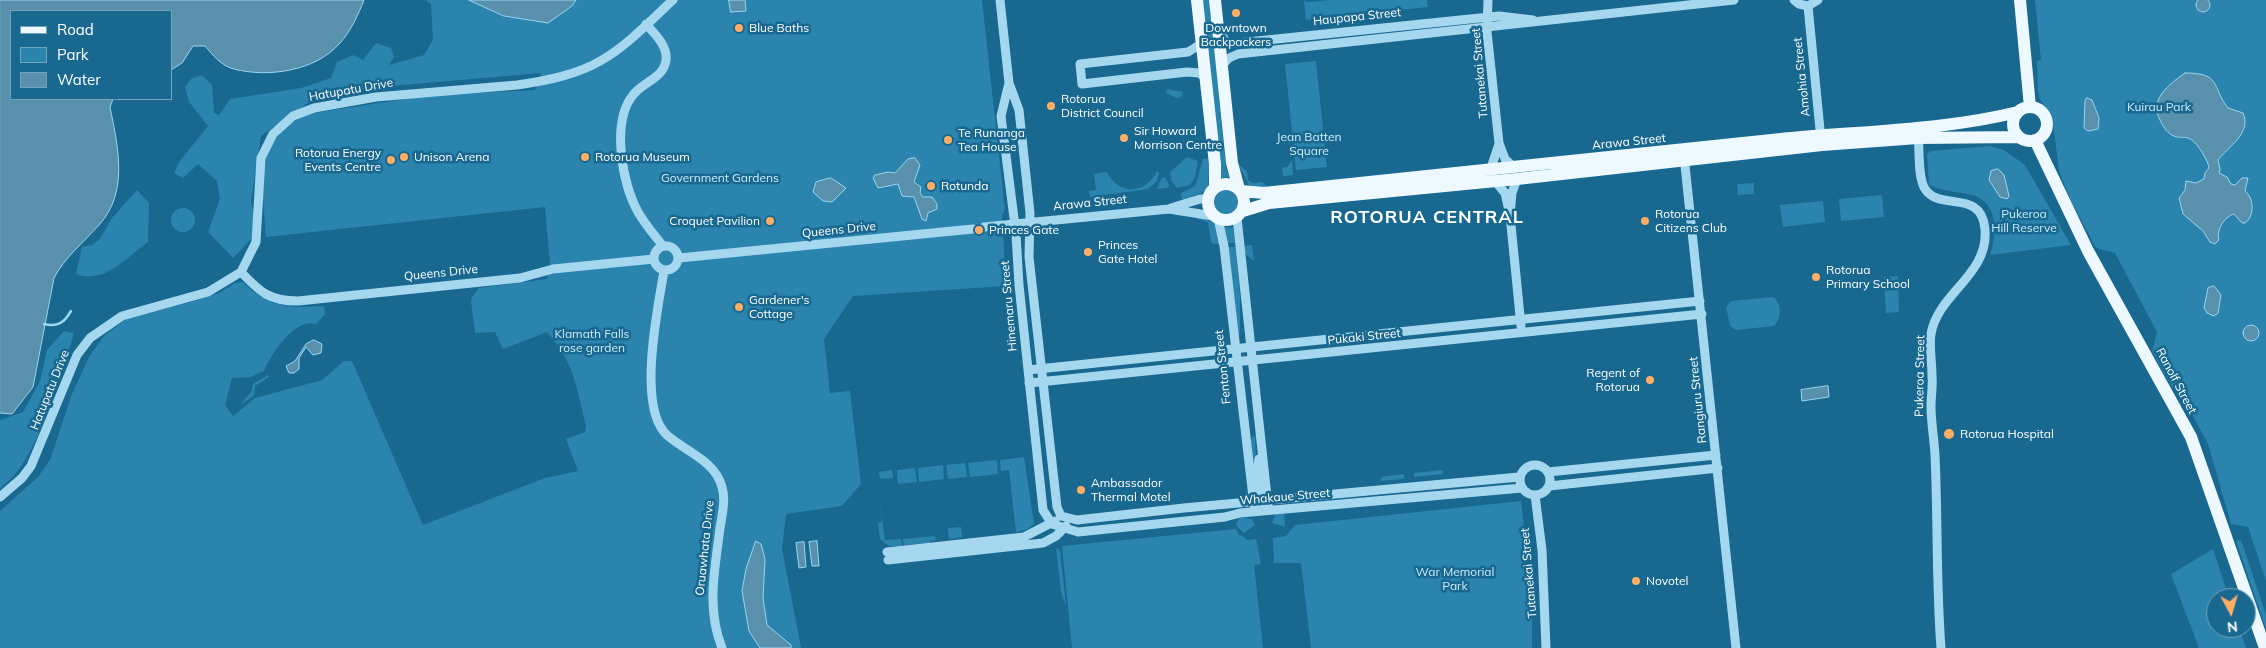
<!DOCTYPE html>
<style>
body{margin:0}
#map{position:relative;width:2266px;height:648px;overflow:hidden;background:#186890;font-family:Mulish,sans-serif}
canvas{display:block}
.legend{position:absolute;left:10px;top:10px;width:162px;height:90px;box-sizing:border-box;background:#186890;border:1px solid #74a4bc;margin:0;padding:6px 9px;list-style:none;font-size:15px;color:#fff}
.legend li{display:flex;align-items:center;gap:10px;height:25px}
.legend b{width:25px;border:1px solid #74a4bc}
.north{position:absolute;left:2206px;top:588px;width:50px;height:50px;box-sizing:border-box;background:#186890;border:1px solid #74a4bc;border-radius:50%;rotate:174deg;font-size:14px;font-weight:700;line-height:20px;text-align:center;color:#fff}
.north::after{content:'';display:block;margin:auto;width:18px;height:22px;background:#ffae63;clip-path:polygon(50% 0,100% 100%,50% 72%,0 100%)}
</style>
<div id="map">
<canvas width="2266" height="648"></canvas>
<ul class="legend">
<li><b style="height:6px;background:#edf8ff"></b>Road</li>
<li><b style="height:14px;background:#2a84ae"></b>Park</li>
<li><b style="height:14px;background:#5990ab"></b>Water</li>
</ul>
<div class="north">N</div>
</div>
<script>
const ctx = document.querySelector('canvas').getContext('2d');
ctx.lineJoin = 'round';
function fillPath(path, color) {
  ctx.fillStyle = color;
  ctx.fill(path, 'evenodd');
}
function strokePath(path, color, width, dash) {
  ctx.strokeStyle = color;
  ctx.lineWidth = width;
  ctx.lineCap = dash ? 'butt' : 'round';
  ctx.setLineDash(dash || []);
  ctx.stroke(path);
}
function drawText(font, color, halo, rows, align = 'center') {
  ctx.font = font + ' Mulish,sans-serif';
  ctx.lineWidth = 5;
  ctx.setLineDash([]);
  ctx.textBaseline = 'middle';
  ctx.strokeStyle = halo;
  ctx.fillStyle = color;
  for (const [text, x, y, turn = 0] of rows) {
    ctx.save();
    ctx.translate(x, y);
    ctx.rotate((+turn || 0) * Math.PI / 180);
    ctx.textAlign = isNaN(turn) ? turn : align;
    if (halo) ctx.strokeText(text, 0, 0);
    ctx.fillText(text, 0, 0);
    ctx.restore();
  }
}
fillPath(new Path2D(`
 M425,0H982L1005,210L1002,215L1006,286L853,296L824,339L830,393L850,391L861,484L842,506L786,514L782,549L801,648H0V511L38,477L50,460L72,394L90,355L104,336L126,319L194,301L219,293L235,283L243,282C268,308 290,308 324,306L325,314L316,324C295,317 271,354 264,371L251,377L232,378L225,405L233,416L255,398L322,380L344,361H352L423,525L545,478L578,471L566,439L585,432L586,426C576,386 575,364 547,332L503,349L495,332L475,333L471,301L472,297L479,288L547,279L550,265L545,207L266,237C265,211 257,166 270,143C278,130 294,121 307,114L431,95L535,90L541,73L392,86L312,100L261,136L251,202L258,232L233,258L208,232L220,199L217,181L198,164L183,178L174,173L179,162L208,126L189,102L185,87L191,79L202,75L212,85L214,113L219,115L230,99L301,88L331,78L337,62L353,55L363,60L376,43L391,48L394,57L389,65L424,55L433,40L431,4Z
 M1203,0H1209L1226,169L1230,177L1219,178Z
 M1304,0L1307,2L1330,0H1427L1428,7L1306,20Z
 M2035,0H2266V581L2248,527L2231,524L2208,444L2186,403L2172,387L2152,351L2157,332L2115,253L2096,248L2071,201L2059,171L2052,114L2040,100L2038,90L2037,61L2041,60Z
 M1316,61L1327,167L1296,170L1285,64Z
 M1167,89L1183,92L1181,97L1177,98L1166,93Z
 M1990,146L2004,150L2025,165L2071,245L1990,255C1997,234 1999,202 1972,195C1957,191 1943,192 1929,185L1927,154L1931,151Z
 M1187,157L1198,161L1195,177L1190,185L1177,188L1171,180L1170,172Z
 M1210,158L1208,188L1201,193L1182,200L1181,193L1195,186L1203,159Z
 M1292,160L1293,175L1283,176L1282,168L1287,167Z
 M1238,164L1247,171L1248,180L1253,183L1262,182L1269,189L1249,185Z
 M1157,171L1159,173L1157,181L1148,189L1090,197L1089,191L1096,190L1094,174L1107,172C1119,196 1146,194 1157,171Z
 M1165,177L1169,185L1168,188L1157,189L1161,179Z
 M1754,183V194L1738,195L1737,184Z
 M1213 203a14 14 0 1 1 28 0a14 14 0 1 1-28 0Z
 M137,190L149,203L148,242C127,257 104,285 76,274L82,247L92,245L100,239L112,218Z
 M1882,195L1884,217L1841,221L1839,199Z
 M1823,201L1825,222L1783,227L1780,205Z
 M171 220a12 12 0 1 1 24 0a12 12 0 1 1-24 0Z
 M1198,217L1213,222L1220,244H1213L1211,242L1208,222L1197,219Z
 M1224,227L1233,228L1235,243H1227Z
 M1252,245L1254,261L1244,253L1243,246Z
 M1228,247H1236L1240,296V332L1238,341Z
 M1898,276L1899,312L1886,313L1884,277Z
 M1773,297C1782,303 1782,318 1774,326L1736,330L1730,326L1726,307L1731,301Z
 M64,331L74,333C61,376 46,429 21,466C16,475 7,482 0,489V420L23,412L40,381L47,350Z
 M268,375L269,377L255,386L254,396L240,405L251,392L253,384Z
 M1255,435L1256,461H1250L1248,442Z
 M1024,457L1034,524L1026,530L1016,532L1009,470L1001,471L1000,460Z
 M997,460L998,474L970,477L968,463Z
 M965,463L967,477L948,479L946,465Z
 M943,465L944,479L919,482L918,468Z
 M915,468L917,482L898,484L897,470Z
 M892,470L893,478L880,479L879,472Z
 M1443,470V474L1414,477V473Z
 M1404,474V479L1381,481V477Z
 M879,497L885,540L901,539L902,546H889L880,539L878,523L882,522Z
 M1521,501L1532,602V648H1311L1301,563H1274L1273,538L1286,536L1295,525Z
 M1284,512L1285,527L1272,523L1275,515Z
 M1239,517L1252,519L1255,525L1244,533L1236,525Z
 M961,527L962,537L949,539L948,528Z
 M1236,529L1240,536L1242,535L1247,540L1256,539L1261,564L1254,565L1263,648H1072L1062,546Z
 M935,536L936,540L930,541V543L904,545L903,539Z
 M2241,540L2266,615V629L2236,541Z
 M1056,548L1060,550L1066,606L1061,592Z
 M2213,549L2229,598H2216V628H2239L2246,648H2199L2171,574Z`), '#2a84ae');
const water = new Path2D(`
 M2196 5a7 7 0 1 1 14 0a7 7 0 1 1-14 0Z
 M0,0H364C358,15 351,31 340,43C316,71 268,78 234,69C221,66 213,55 205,46H193L182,63L171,70V11H11V99H113L110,107C118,147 129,192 99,225C83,243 65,257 54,278L33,387L12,414L0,413Z
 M469,0H576L572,6L548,23L504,16Z
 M729,0H745L746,11L731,12Z
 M2185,73C2222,73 2211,86 2228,108L2243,113C2252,133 2228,147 2218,160L2220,169L2219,173L2227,177L2231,184L2235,185L2242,178H2248L2245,191C2254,198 2255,216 2245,223H2242L2234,214C2224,217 2216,230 2219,240L2215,244L2210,242L2203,231L2183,214L2179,198L2185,190L2186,181L2196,183L2204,179L2205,173L2209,168C2209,162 2197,143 2192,140C2185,135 2180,139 2174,136C2167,133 2164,128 2161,122C2148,100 2168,85 2185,73Z
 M2087,98L2092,100L2099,118L2098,129L2088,131L2084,128L2085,101Z
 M915,158L920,165L914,182L921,187L920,193L923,197H932L937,204V209L928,213L926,221L922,219L914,197L902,196L898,184L878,188L873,178L875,175L888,172L895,173L908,159Z
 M1998,169L2004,175L2009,196L2007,199L2000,197L1989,180L1991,171Z
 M831,178L846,188L832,202L823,201L813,192L816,182Z
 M2214,286L2221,295L2218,313L2214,316L2207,313L2204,308L2208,288Z
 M2243 333a8 8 0 1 1 16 0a8 8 0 1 1-16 0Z
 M314,340L322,344L321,353L313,355L306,347L299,358V369L294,373H289L286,366L295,361L306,344Z
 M1828,386L1829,397L1802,401L1801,390Z
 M756,541L761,544L765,559L763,598L767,625L791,645V648H760L749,631L742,591L746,569Z
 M817,541L819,566H812L809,542Z
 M804,542L806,567L799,568L796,543Z`);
fillPath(water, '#5990ab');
strokePath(water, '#98d6f2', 1);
strokePath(new Path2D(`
 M44,324C58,327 64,323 71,311`), '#98d6f2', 2.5);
strokePath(new Path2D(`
 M1000,0L1009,83L1019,110L1030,213L1029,257L1057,507L1061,516
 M1488,0L1487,32L1499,143L1505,159L1515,168
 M1794,0L1799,4L1808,6L1818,0
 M1808,6L1821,140
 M646,24C654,33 668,46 666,60C664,78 643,82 633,95C611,122 622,183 638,212C645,224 654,235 663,246
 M1219,32L1228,44L1499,16L1533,20
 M1201,44L1188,52L1080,64L1082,84L1187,72L1199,73L1205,77
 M1221,66L1229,58L1238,54L1734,0
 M1009,83L1001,116L1016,234L1019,285L1043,510L1052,524L1078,532L1225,517L1240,513L1522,488
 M1918,133C1920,147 1917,177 1925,189C1940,212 1981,188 1985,229C1989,275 1938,293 1931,334C1929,347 1932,362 1932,376C1933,386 1931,396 1931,406C1931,422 1934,438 1935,455C1938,519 1936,584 1941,648
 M1684,156L1736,648
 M1490,171L1499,144
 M1495,181L1505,193L1510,215L1521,326
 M1171,208L1200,199H1208
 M1510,215L1512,193L1517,179
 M1237,218L1268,506
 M1218,219L1224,246L1254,506
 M984,227L1169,209L1213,216
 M654 258a12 12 0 1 1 24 0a12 12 0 1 1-24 0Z
 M679,258L973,229
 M664,271C658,307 636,410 668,436C687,452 715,461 722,487C726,500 722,515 720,528C715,569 706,608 722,648
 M241,272C260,292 269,301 298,301L520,278L553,269L654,259
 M1028,370L1700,301
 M1029,383L1702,314
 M1259,459L1257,472L1261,506
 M1520 480a15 15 0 1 1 30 0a15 15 0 1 1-30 0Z
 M1548,472L1716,455
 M1549,486L1718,468
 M1535,495L1542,550L1546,648
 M0,497L22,478L31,466L77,355L90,338L122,316L208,292L241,272L256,242L261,158L273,134L293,116L314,108L376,97L517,85C545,81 577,75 602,60C628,45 651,20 673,0
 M1061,516L1077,520L1184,508L1519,477
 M887,552L1024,537L1055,521
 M888,560L1043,543L1056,536L1066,526`), '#a5d8ef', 9);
strokePath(new Path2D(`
 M1197,0L1215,164V188
 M1215,0L1232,163L1239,189
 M2020,0L2030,107
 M2013 124a17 17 0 1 1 34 0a17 17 0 1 1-34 0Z
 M2035,140L2088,251L2191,437L2265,648
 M1208 202a18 18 0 1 1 36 0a18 18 0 1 1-36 0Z
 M1241,191L1264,193L1781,139C1861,131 1940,131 2018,112
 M1243,211L1269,203L1517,179L1822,145L1918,138L2018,137`), '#edf8ff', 12);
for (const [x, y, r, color] of [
 [1236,13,5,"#ffae63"],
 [739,28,5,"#ffae63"],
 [1051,106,5,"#ffae63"],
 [1124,138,5,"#ffae63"],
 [948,140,5,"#ffae63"],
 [404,157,5,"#ffae63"],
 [585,157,5,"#ffae63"],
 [391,160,5,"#ffae63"],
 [931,186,5,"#ffae63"],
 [770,221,5,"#ffae63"],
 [1645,221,5,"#ffae63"],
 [979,230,5,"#ffae63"],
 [1088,252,5,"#ffae63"],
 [1816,277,5,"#ffae63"],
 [739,307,5,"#ffae63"],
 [1650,380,5,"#ffae63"],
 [1949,434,6,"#ffae63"],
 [1081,490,5,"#ffae63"],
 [1636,581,5,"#ffae63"]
]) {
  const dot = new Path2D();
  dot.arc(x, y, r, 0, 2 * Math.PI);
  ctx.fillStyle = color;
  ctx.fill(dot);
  strokePath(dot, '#186890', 2);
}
drawText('12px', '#fff', '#186890', [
 ["Haupapa Street",1357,17,-6],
 ["Tutanekai Street",1480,73,-95],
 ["Amohia Street",1802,77,-96],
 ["Hatupatu Drive",351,90,-10],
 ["Arawa Street",1629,142,-6],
 ["Arawa Street",1090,203,-6],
 ["Queens Drive",839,230,-6],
 ["Queens Drive",441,273,-6],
 ["Hinemaru Street",1009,306,-95],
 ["Pukaki Street",1364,337,-6],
 ["Fenton Street",1223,367,-96],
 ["Pukeroa Street",1920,376,-89],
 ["Ranolf Street",2176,381,62],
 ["Hatupatu Drive",50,390,-68],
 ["Rangiuru Street",1698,400,-96],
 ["Whakaue Street",1285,497,-5],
 ["Oruawhata Drive",705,548,-84],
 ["Tutanekai Street",1529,573,-95]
]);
drawText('12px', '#fff', '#186890', [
 ["Blue Baths",749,28],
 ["Downtown",1236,28,"center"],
 ["Backpackers",1236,42,"center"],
 ["Rotorua",1061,99],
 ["District Council",1061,113],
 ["Sir Howard",1134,131],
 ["Morrison Centre",1134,145],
 ["Te Runanga",958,133],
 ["Tea House",958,147],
 ["Rotorua Energy",381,153,"right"],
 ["Events Centre",381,167,"right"],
 ["Unison Arena",414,157],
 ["Rotorua Museum",595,157],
 ["Rotunda",941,186],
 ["Rotorua",1655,214],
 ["Citizens Club",1655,228],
 ["Croquet Pavilion",760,221,"right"],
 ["Princes Gate",989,230],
 ["Princes",1098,245],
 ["Gate Hotel",1098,259],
 ["Rotorua",1826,270],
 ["Primary School",1826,284],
 ["Gardener's",749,300],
 ["Cottage",749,314],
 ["Regent of",1640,373,"right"],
 ["Rotorua",1640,387,"right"],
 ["Rotorua Hospital",1960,434],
 ["Ambassador",1091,483],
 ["Thermal Motel",1091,497],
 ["Novotel",1646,581]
], 'left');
drawText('12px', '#ccecfb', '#186890', [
 ["Kuirau Park",2159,107],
 ["Jean Batten",1309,137],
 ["Square",1309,151],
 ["Government Gardens",720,178],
 ["Pukeroa",2024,214],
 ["Hill Reserve",2024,228],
 ["Klamath Falls",592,334],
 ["rose garden",592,348],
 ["War Memorial",1455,572],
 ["Park",1455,586]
]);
ctx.letterSpacing = '1px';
drawText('bold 18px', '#fff', '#186890', [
 ["ROTORUA CENTRAL",1427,218]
]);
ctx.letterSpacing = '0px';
</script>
